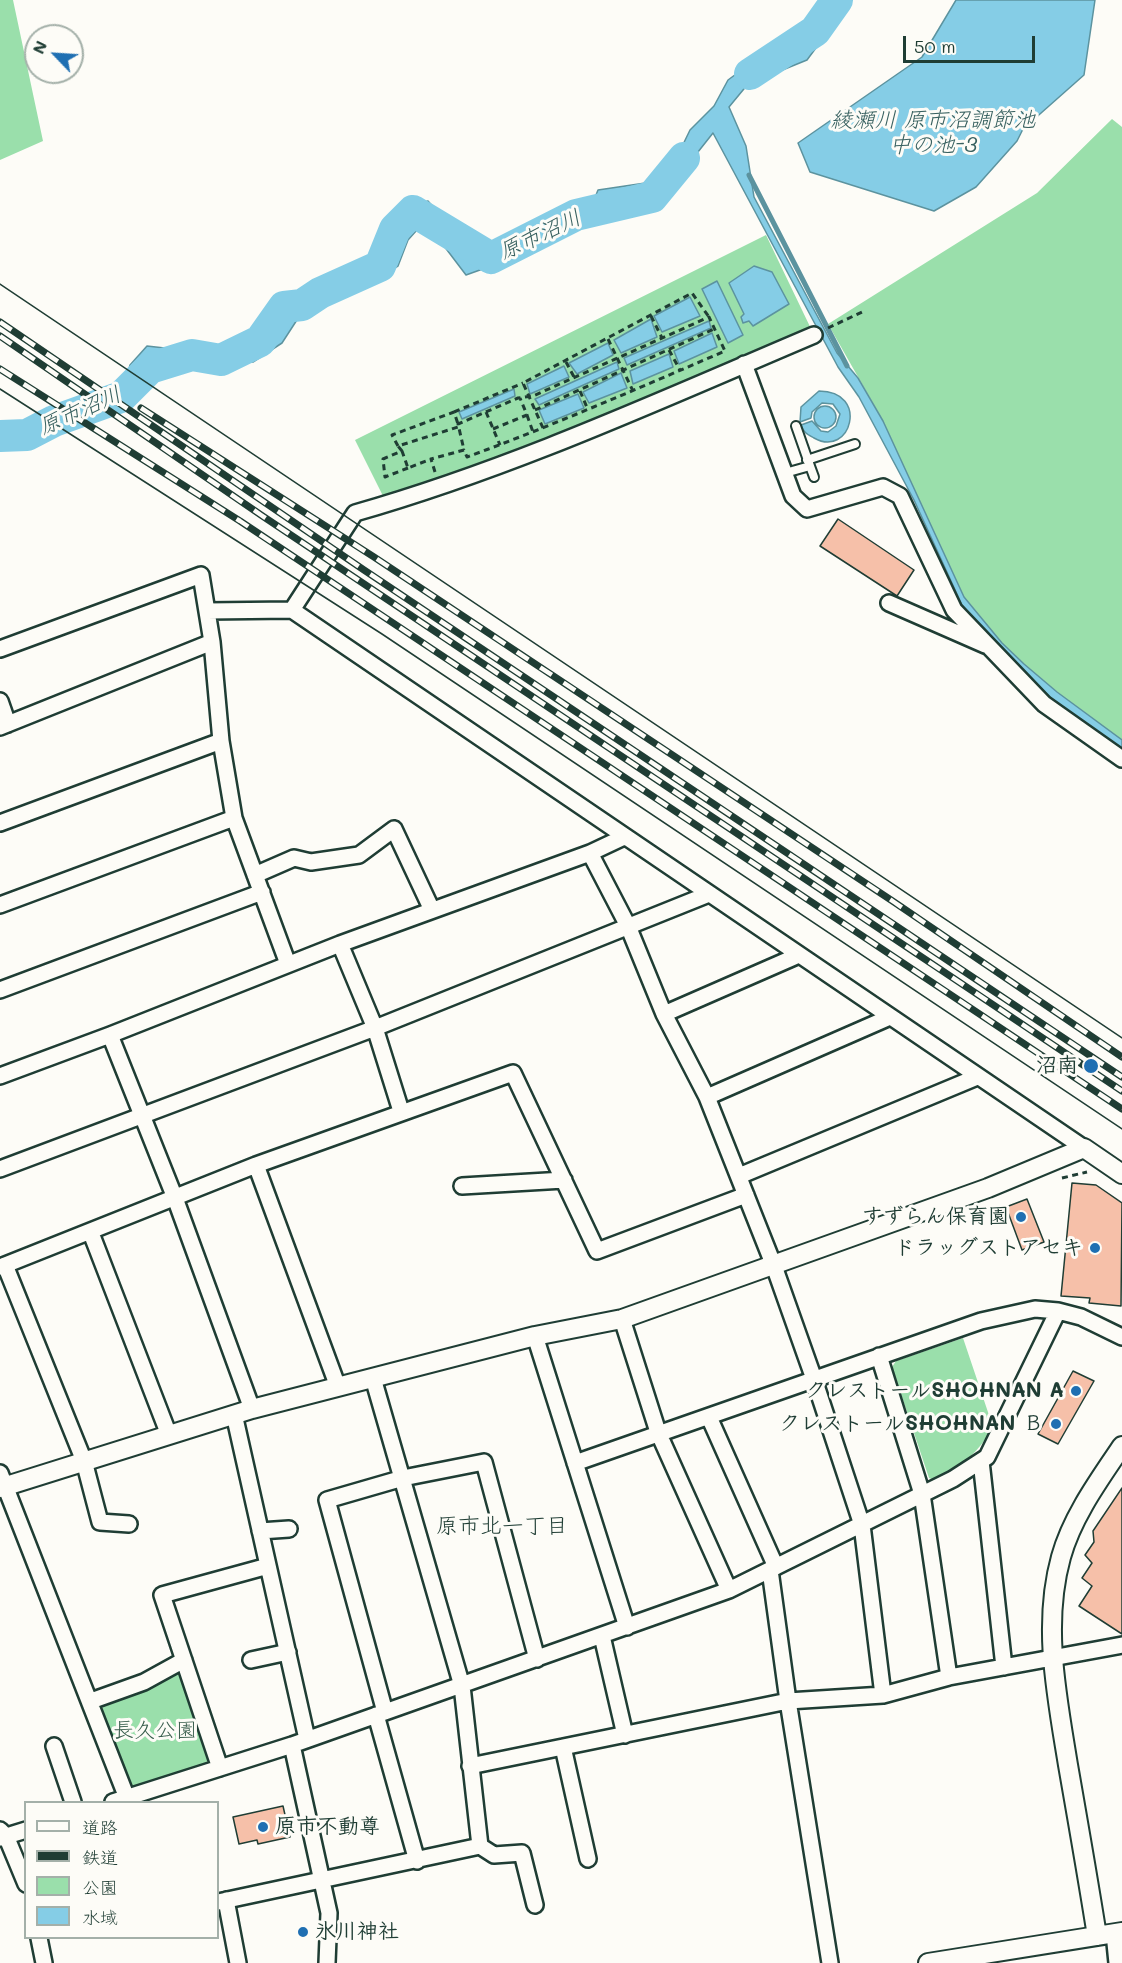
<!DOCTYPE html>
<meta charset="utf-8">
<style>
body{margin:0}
#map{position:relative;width:1122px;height:1963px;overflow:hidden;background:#fdfcf7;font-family:Mali,"Klee One",sans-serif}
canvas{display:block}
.legend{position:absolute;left:24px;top:1801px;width:195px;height:138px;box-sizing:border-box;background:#fdfcf7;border:2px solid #a4b0a9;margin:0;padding:8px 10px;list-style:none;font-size:18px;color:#1f3d34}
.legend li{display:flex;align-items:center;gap:12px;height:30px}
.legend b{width:30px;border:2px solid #a4b0a9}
.north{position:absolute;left:24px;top:24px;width:60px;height:60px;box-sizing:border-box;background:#fdfcf7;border:2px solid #a4b0a9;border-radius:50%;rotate:295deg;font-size:16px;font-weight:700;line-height:24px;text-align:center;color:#1f3d34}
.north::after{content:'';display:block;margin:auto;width:21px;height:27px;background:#1f6fb2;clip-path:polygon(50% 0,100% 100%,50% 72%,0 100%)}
.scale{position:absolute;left:903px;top:36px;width:132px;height:27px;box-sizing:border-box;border:3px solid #1f3d34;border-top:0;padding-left:8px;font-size:18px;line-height:21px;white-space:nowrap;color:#1f3d34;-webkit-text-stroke:4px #fdfcf7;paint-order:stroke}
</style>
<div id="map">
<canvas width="1122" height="1963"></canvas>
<ul class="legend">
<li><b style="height:8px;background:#fdfcf7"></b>道路</li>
<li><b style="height:8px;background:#1f3d34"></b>鉄道</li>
<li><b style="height:16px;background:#9adfab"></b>公園</li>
<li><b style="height:16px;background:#85cde6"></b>水域</li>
</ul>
<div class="north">N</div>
<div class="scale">50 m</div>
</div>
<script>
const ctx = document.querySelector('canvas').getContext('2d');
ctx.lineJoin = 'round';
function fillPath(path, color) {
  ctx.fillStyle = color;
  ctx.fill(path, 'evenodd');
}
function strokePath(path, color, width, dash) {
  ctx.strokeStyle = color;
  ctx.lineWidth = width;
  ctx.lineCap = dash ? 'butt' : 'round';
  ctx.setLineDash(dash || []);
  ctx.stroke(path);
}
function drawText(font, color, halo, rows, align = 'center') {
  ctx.font = font + ' Mali,"Klee One",sans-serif';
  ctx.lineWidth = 6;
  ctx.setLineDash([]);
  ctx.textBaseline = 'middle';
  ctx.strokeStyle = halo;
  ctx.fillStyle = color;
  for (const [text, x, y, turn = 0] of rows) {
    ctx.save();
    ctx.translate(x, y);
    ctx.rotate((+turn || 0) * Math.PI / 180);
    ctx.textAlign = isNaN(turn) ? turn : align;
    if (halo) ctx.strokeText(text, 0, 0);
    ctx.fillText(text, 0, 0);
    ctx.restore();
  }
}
fillPath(new Path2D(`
 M0,0H13L43,141L0,160Z
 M1112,119L1122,127V740L1057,692L1024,664L1002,643L964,597L883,421L828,324L1037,193Z
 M766,235L814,335L387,504L355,440Z
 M963,1338L993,1427C980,1451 960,1468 936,1481L929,1478L892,1367L896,1361Z
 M173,1671L180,1673L209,1757L207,1763L133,1790L126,1786L102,1708L107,1701Z`), '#9adfab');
const water = new Path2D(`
 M821,0H848L828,17L827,33L807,60L748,84L729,107L746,146L754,197L837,353L858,378L883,421L964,597L1002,643L1024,664L1057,692L1122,740V750L1051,698L982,629L962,605L914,500L859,397L838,367L713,133L671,186L606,206L591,220L519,256L466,275L425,221L408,240L398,266L359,290L306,306L282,343L253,362L193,365L156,361L136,392L124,390L130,365L147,346L244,357L279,332L303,290L335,271L356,273L387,258L395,248L402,217L415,204L428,201L475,255L484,249L505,246L573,219L592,205L598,190L652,182L675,161L690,130L714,106L728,80L755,60L778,50H800L805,28Z
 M956,0H1095L1084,75L1023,129L1017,141L976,187L934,211L810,172L798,143L922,57Z
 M754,266L772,272L789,304L753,326L749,321L743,323L741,317L744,314L729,283Z
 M717,281L743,335L728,343L702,289Z
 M690,297L700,316L662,332L654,316Z
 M651,319L657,337L621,353L614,340Z
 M709,321L711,328L627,365L624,358Z
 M712,333L717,347L679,364L674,351Z
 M608,343L613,355L577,374L569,363Z
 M669,354L673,367L633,384L630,371Z
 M617,362L619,369L539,405L535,399Z
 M564,366L569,377L530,394L527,384Z
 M621,373L627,388L589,403L583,392Z
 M514,389L515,396L462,419L459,412Z
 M819,391C870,391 851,459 814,438C807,434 804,433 801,425L812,421L821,431L828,432L836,426L840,414L833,404L822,403L812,412L811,418L800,422L801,407Z
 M578,394L584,408L545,424L539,410Z
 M814 417a11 11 0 1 1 22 0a11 11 0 1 1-22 0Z`);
fillPath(water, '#85cde6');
strokePath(water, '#5c939f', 1.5);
strokePath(new Path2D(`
 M749,175L847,366`), '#5c939f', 5);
strokePath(new Path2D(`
 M750,74L815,31L837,0
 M0,436L27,435L54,421L121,397L150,368L192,355L221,360L260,341L284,307L302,305L320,293L380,266L395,229L413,211L491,258L576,215L652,197L684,158`), '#85cde6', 32);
const building = new Path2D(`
 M838,519L914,570L897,596L820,546Z
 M1072,1183L1096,1185L1122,1203L1121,1306L1089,1303L1090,1298L1061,1296Z
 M1027,1199L1044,1242L1022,1250L1006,1207Z
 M1073,1371L1094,1381L1058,1444L1038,1434Z
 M1122,1488V1634L1079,1606L1092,1586L1082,1578L1092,1563L1085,1555L1094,1542L1093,1531Z
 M283,1806L290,1837L258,1844L257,1840L239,1844L233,1817Z`);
fillPath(building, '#f6c0a9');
strokePath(building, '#1f3d34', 1.5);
const service = new Path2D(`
 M807,460L855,444
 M810,466L814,477
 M785,473L810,466L796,426`);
const minor = new Path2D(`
 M744,364L793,496L807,509L883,487L900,496L954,610L1044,704L1122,759
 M889,603L985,645
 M292,610L355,513C513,468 663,399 814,335
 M207,611L292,610L1084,1148
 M0,649L201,575L212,642L221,741L234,818L288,964
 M0,701L8,724
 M0,727L212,642
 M0,823L221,741
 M590,853L628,926L664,1014L707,1097L774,1266L814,1379L862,1525L883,1695
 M255,875L294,858L311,862L359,855L394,829L432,910
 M0,905L234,818
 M340,944L375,1028L401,1111
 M0,990L262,892
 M664,1014L799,955
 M110,1035L175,1198L252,1409
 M0,1076L110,1035L340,944L590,853L624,837
 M707,1097L890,1017
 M256,1165L338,1387
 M0,1169L375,1028L709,894
 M739,1176L977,1077
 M462,1186L564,1180
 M91,1233L169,1435
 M5,1265L84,1461L100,1522L129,1524
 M0,1267L256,1165L513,1073L597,1251L746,1195
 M622,1319L658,1432L729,1590
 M535,1336L627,1627
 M879,1356L922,1494L949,1677
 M234,1414L307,1739
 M709,1417L776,1567
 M981,1461L1004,1667
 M575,1463L981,1321L1035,1309L1058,1311L1081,1317L1122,1337
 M0,1473L127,1798
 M260,1531L289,1529
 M770,1570L788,1701L830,1963
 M602,1636L625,1735
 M251,1660L288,1652
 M91,1701L144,1682L184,1660
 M385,1712L327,1500L403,1478L484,1462L537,1659
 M376,1715L417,1861
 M292,1745L329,1913L327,1963
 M54,1746L73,1802
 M563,1747L588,1859
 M470,1766L788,1701L883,1695L949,1677L1122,1645
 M220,1768L162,1595L268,1566
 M113,1802L292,1745L729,1590L953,1479L987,1457L1058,1311
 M0,1830L6,1836L26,1884
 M0,1838L26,1830
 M480,1846L494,1855L522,1853L535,1905
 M226,1900L238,1963
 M218,1902L480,1846L462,1686L373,1378
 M1114,1933L1117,1963
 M39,1938L44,1963`);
const tertiary = new Path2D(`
 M0,1488L252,1409L535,1336L622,1319L988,1188L1084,1148L1122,1174
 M1097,1936C1088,1879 1078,1822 1068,1765C1057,1697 1042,1625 1061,1557C1072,1517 1099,1480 1122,1446
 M928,1963L1122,1932`);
strokePath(service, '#1f3d34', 12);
strokePath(minor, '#1f3d34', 20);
strokePath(tertiary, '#1f3d34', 22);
strokePath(new Path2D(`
 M651,316L662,338
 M828,328L862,312
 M608,339L633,391
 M669,350L680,370
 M566,362L574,377
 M580,391L588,410
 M535,410L714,329
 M454,412L523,383
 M486,412L500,445
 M527,415L533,432
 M543,428L523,383L692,293L709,317
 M493,429L527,415L520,398
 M398,446L392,435L454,412L458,424
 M402,451L398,446L458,427
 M408,468L385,477L383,459L402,451L408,468L431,459
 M435,472L431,459L464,450L467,457C554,425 639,388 725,351L709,317L533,396L518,398L458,424L464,450
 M1062,1178L1087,1172`), '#1f3d34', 3, [6, 4.5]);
strokePath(service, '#fdfcf7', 8);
strokePath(minor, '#fdfcf7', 15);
strokePath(tertiary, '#fdfcf7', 18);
strokePath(new Path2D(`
 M0,284L1122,1038
 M0,389L382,634L1122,1129`), '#1f3d34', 1.5);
const rail = new Path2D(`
 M0,322L364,570L1122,1077
 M0,336L261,515L1122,1091
 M0,369L240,521L1122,1109
 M141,408L374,557L894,902L1122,1057`);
strokePath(rail, '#1f3d34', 7);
strokePath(rail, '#fdfcf7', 4.5, [14]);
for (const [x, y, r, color] of [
 [1091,1066,8,"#1f6fb2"],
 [1021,1217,6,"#1f6fb2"],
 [1095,1248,6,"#1f6fb2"],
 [1076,1391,6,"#1f6fb2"],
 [1056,1424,6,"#1f6fb2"],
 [263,1827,6,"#1f6fb2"],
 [303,1932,6,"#1f6fb2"]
]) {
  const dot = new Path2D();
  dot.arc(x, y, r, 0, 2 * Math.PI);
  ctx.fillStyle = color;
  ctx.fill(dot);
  strokePath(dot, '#fdfcf7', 2);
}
drawText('bold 21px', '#1f3d34', '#fdfcf7', [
 ["沼南",1078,1066],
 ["すずらん保育園",1009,1217],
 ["ドラッグストアセキ",1083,1248],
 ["クレストールSHOHNAN A",1064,1391],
 ["クレストールSHOHNAN Ｂ",1044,1424],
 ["原市不動尊",275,1827,"left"],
 ["氷川神社",315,1932,"left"]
], 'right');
drawText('21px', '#385d4c', '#fdfcf7', [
 ["長久公園",155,1731]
]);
drawText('italic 22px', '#386160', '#fdfcf7', [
 ["綾瀬川 原市沼調節池",933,120],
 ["中の池-3",933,145],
 ["原市沼川",540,235,-25],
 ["原市沼川",80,411,-24]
]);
drawText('22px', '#1f3d34', '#fdfcf7', [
 ["原市北一丁目",502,1526]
]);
</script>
